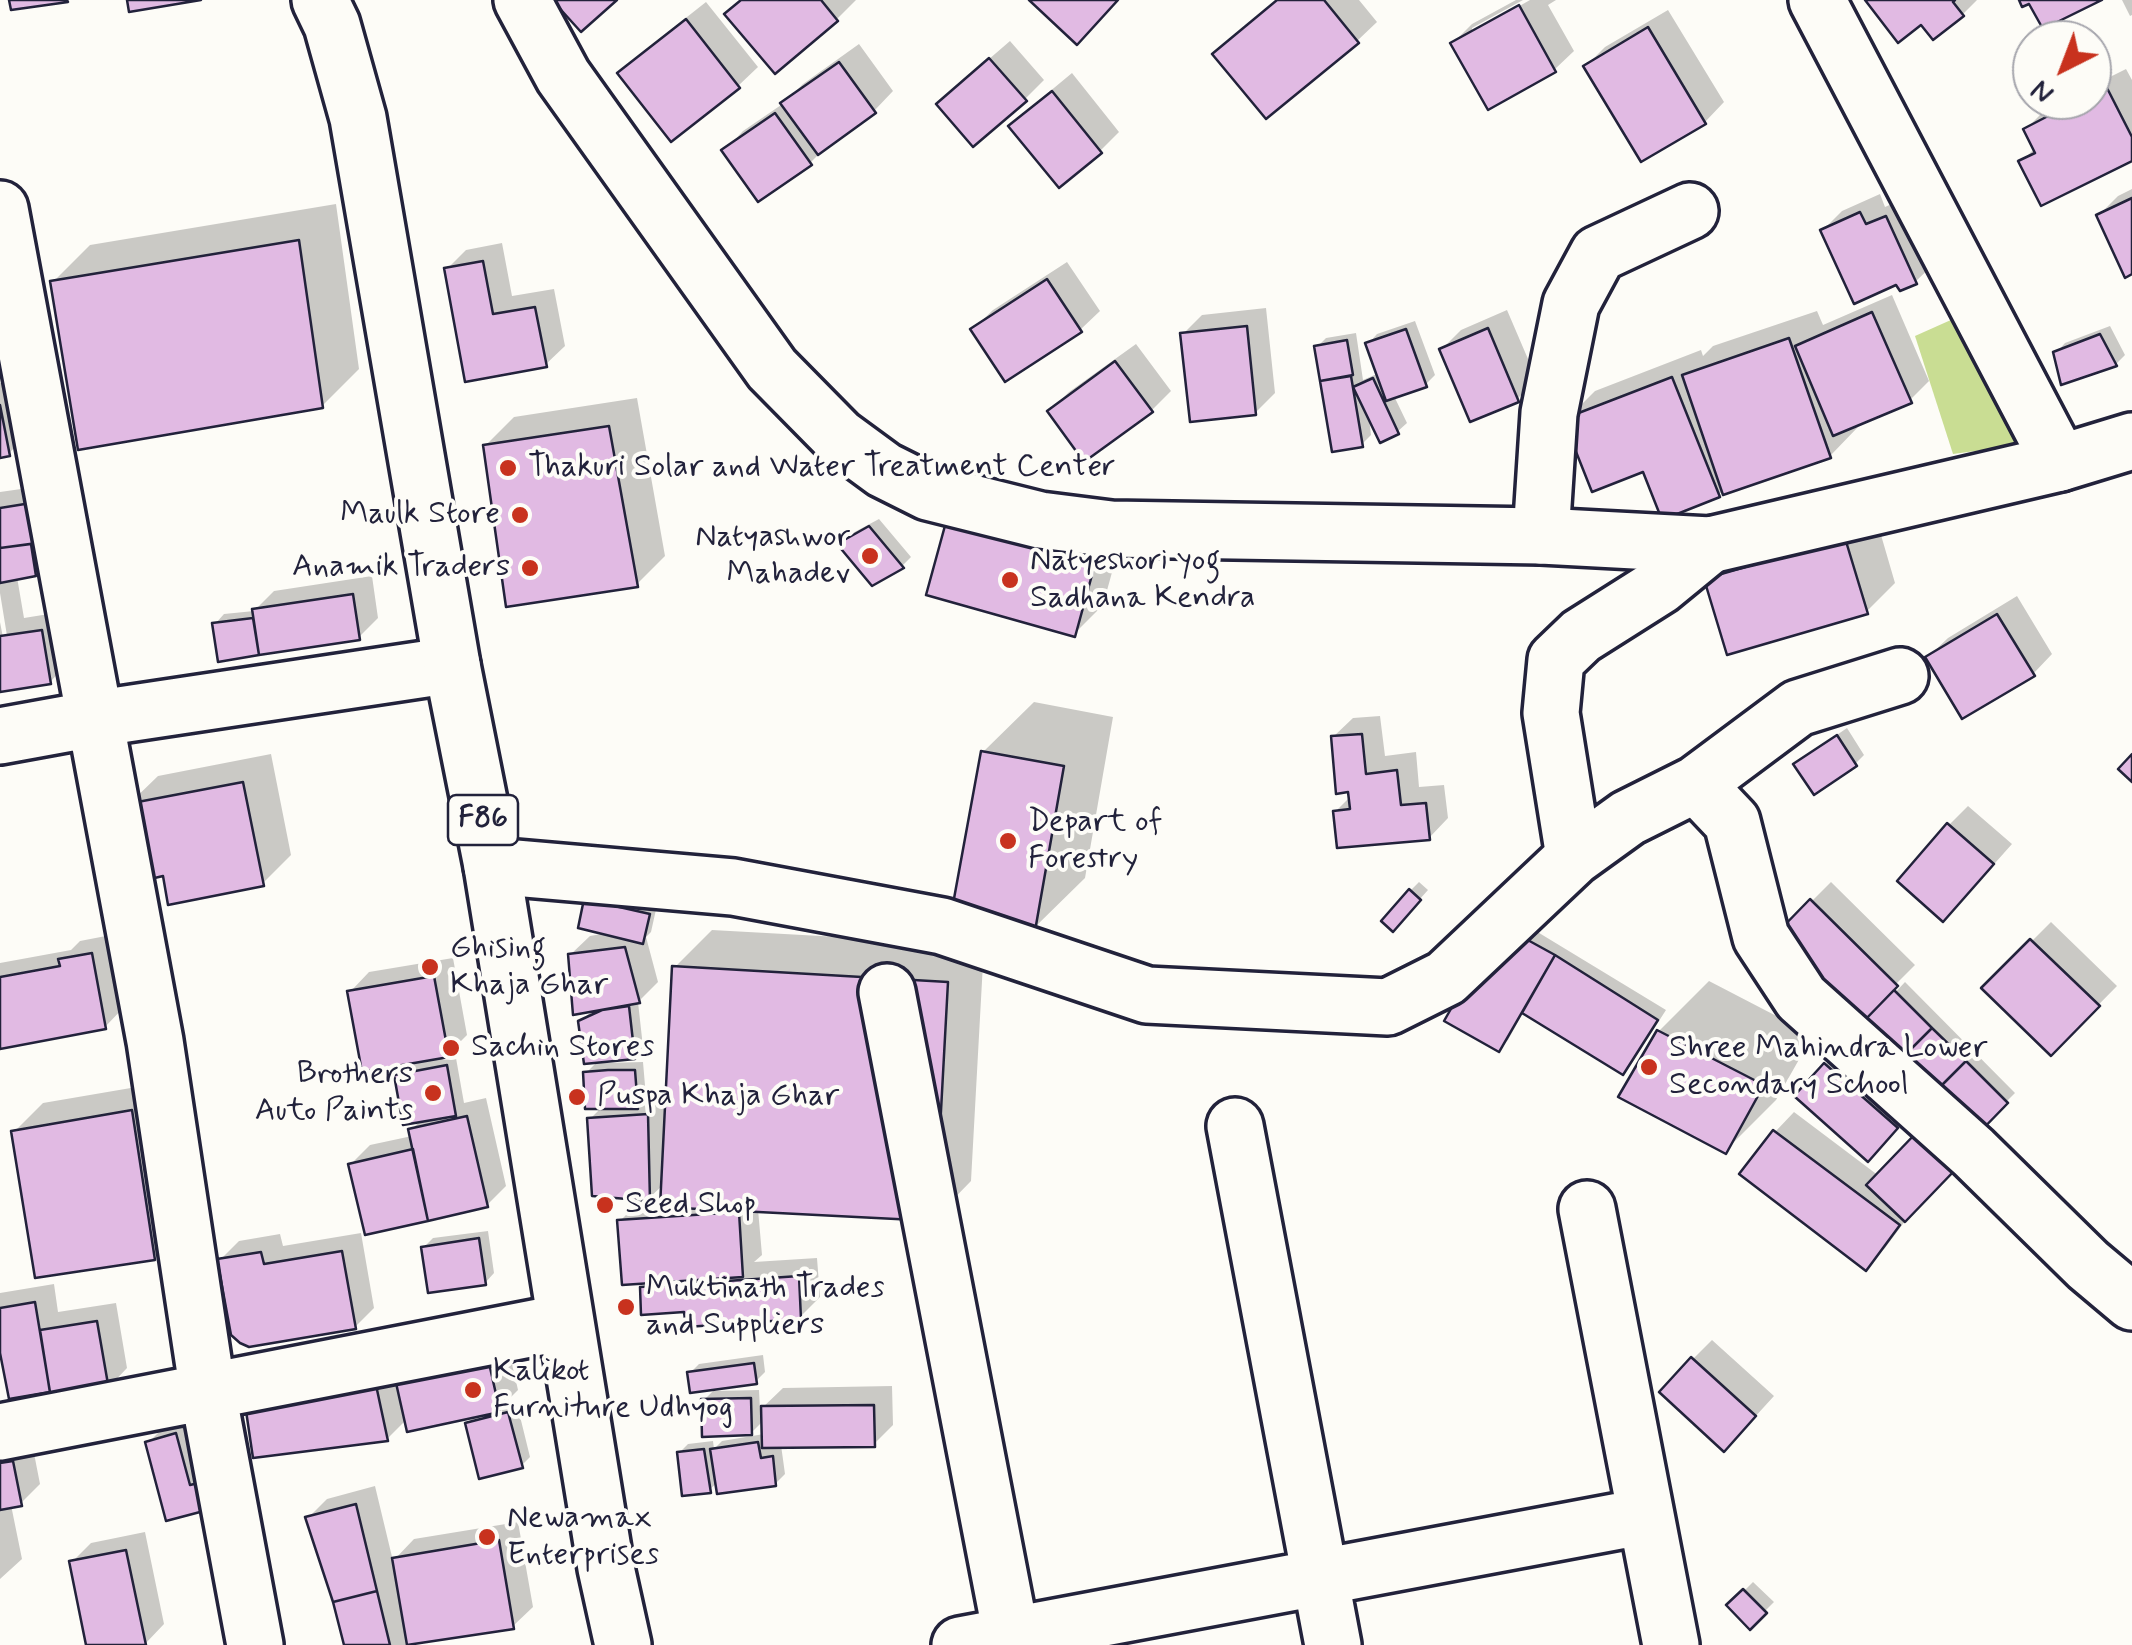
<!DOCTYPE html>
<style>
body{margin:0}
#map{position:relative;width:2132px;height:1645px;overflow:hidden;background:#fdfcf7;font-family:Mynerve,sans-serif}
canvas{display:block}
.north{position:absolute;left:2012px;top:20px;width:100px;height:100px;box-sizing:border-box;background:#fdfcf7;border:2px solid #a5a5ac;border-radius:50%;rotate:222deg;font-size:28px;font-weight:700;line-height:40px;text-align:center;color:#22223b}
.north::after{content:'';display:block;margin:auto;width:35px;height:45px;background:#c8321e;clip-path:polygon(50% 0,100% 100%,50% 72%,0 100%)}
</style>
<div id="map">
<canvas width="2132" height="1645"></canvas>
<div class="north">N</div>
</div>
<script>
const ctx = document.querySelector('canvas').getContext('2d');
ctx.lineJoin = 'round';
function fillPath(path, color) {
  ctx.fillStyle = color;
  ctx.fill(path, 'evenodd');
}
function strokePath(path, color, width, dash) {
  ctx.strokeStyle = color;
  ctx.lineWidth = width;
  ctx.lineCap = dash ? 'butt' : 'round';
  ctx.setLineDash(dash || []);
  ctx.stroke(path);
}
function drawText(font, color, halo, rows, align = 'center') {
  ctx.font = font + ' Mynerve,sans-serif';
  ctx.lineWidth = 8;
  ctx.setLineDash([]);
  ctx.textBaseline = 'middle';
  ctx.strokeStyle = halo;
  ctx.fillStyle = color;
  for (const [text, x, y, turn = 0] of rows) {
    ctx.save();
    ctx.translate(x, y);
    ctx.rotate((+turn || 0) * Math.PI / 180);
    ctx.textAlign = isNaN(turn) ? turn : align;
    if (halo) ctx.strokeText(text, 0, 0);
    ctx.fillText(text, 0, 0);
    ctx.restore();
  }
}
fillPath(new Path2D(`
 M1971,311L2035,443L1953,454L1915,336Z`), '#c9dd93');
fillPath(new Path2D(`
 M742,0H856L837,19L775,71Z
 M1276,0H1359L1377,22L1357,41L1267,116L1215,54Z
 M1516,0H1523L1472,28V33L1530,0H1556L1548,5L1574,51L1554,70L1453,43L1472,24Z
 M1868,0H1977L1962,15L1922,22Z
 M2122,0H2132V15L2130,16Z
 M706,2L758,67L738,86L621,73L640,54Z
 M1668,10L1724,102L1705,122L1642,159L1586,66L1605,47Z
 M1010,41L1044,80L1025,99L959,85Z
 M859,44L893,91L874,111L831,142L810,163L724,151L743,131L784,103L803,84Z
 M2126,69L2132,80V158L2021,162L2035,148L2026,129L2045,110L2064,100H2092V86Z
 M1072,73L1119,132L1100,151L1012,126L1031,107Z
 M2132,189V272L2099,215L2118,196Z
 M1880,194L1885,207L1905,198L1935,263L1915,282L1823,230L1842,211Z
 M336,204L359,369L322,406L53,282L90,245Z
 M502,243L512,296L554,289L565,346L545,365L447,269L466,250Z
 M1067,262L1100,311L1080,330L973,329L993,310Z
 M1892,295L1929,381L1910,400L1857,423L1858,427L1830,456L1724,490L1718,495L1644,469L1566,420L1595,391L1701,350L1703,356L1713,346L1817,311L1823,325Z
 M1266,308L1275,393L1255,413L1183,334L1202,315Z
 M1507,310L1537,380L1517,399L1442,349L1461,330Z
 M1415,321L1435,375L1426,384L1394,396L1407,423L1397,432L1369,418L1371,435L1362,444L1334,449L1317,347L1326,338L1356,333L1363,380L1379,373L1368,344L1377,334Z
 M2110,326L2125,355L2116,364L2056,353L2065,343Z
 M1136,344L1171,391L1152,410L1085,458L1050,411L1069,392Z
 M28,378L38,425L9,453L0,455V383Z
 M637,398L665,556L636,585L486,445L514,417Z
 M49,485L44,565L35,574L17,577L24,618L61,612L69,662L50,682L0,690V622L5,648H9L0,593V492Z
 M1874,511L1895,583L1866,612L1707,579L1736,551Z
 M879,519L911,557L902,566L841,544L849,535Z
 M948,523L1122,536L1103,605L1074,634Z
 M372,576L378,618L359,637L220,659L215,624L224,614L254,611L274,591Z
 M2017,596L2052,654L2033,674L1928,657L1948,638Z
 M1034,702L1113,717L1085,878L1034,928L983,752Z
 M1380,716L1385,756L1416,752L1419,787L1444,785L1448,818L1429,838L1335,812L1351,796L1333,737L1353,718Z
 M1847,728L1864,755L1855,764L1797,765L1806,756Z
 M271,754L291,855L262,884L129,804L158,776Z
 M1968,806L2012,844L1963,899L1949,825Z
 M1419,882L1428,890L1402,919L1410,891Z
 M1831,882L1915,965L1887,993L1891,997L1905,982L2015,1093L1975,1133L1777,936Z
 M587,900L657,905L651,932L646,937L658,982L638,1002L643,1047L634,1056L604,1059V1063L643,1062L646,1097L668,1096L674,968L712,930L984,945L971,1181L934,1219L758,1209L762,1255L754,1262L817,1258L820,1297L800,1317L687,1310L642,1288L650,1281L620,1221L643,1198L590,1119L602,1107L586,1073L599,1060L580,1022L594,1009L570,955L590,936L607,933ZM664,1184L663,1200L646,1201Z
 M2051,922L2117,986L2051,1053L1985,988Z
 M1526,925L1666,1010L1632,1063L1623,1072L1524,1011L1508,1040L1498,1049Z
 M111,935L124,1007L105,1027L0,1046V963L71,950L80,941Z
 M453,958L467,1035L442,1060L456,1058L464,1103L486,1098L506,1186L487,1205L350,1165L370,1145L412,1136L411,1130L421,1120L397,1076L411,1061L350,992L369,972Z
 M1709,981L1813,1035L1776,1100L1725,1151L1659,1031Z
 M1845,1045L1915,1107L1887,1139L1826,1064Z
 M160,1083L182,1229L153,1258L14,1132L43,1103Z
 M1794,1112L1879,1176L1914,1209L1885,1248L1865,1267L1775,1132Z
 M488,1231L494,1273L485,1283L424,1247L433,1238Z
 M361,1233L374,1308L355,1327L220,1260L239,1241L280,1234L283,1246Z
 M54,1284L58,1312L116,1303L127,1368L108,1388L53,1389L0,1350V1293Z
 M506,1336L518,1390L500,1408L517,1404L530,1457L521,1466L467,1423L476,1415L407,1419L387,1439L247,1404Z
 M1712,1340L1774,1396L1743,1430L1693,1359Z
 M763,1355L765,1372L756,1381L690,1373L699,1364Z
 M892,1386L893,1425L874,1444L781,1445L785,1474L775,1484L718,1482L709,1490L679,1453L688,1444L713,1441L714,1449L722,1441L764,1434V1420L750,1434L704,1400L713,1391L759,1390L760,1410L783,1388Z
 M195,1416L218,1505L168,1518L148,1443L167,1424Z
 M32,1443L40,1484L21,1503L11,1505L22,1559L0,1579V1449Z
 M375,1486L393,1561L414,1539L518,1522L533,1607L513,1626L413,1645H347L308,1518L327,1499Z
 M145,1532L164,1624L145,1644L89,1645L72,1562L91,1543Z
 M1753,1582L1774,1602L1750,1626L1730,1605Z`), '#0003');
const building = new Path2D(`
 M9,0H67L68,2L11,10Z
 M127,0H201L129,12Z
 M552,0H617L581,32Z
 M741,0H821L838,21L775,74L724,14Z
 M1029,0H1118L1077,45Z
 M1277,0H1324L1359,43L1266,119L1212,54Z
 M1865,0H1955L1953,2L1964,16L1933,40L1921,25L1898,43Z
 M2019,0H2102L2043,29L2029,4L2022,7Z
 M1519,5L1556,72L1488,110L1450,43Z
 M686,19L740,88L671,142L617,73Z
 M1648,27L1706,124L1641,162L1583,66Z
 M989,58L1027,101L973,147L936,104Z
 M839,62L876,113L818,155L780,103Z
 M2106,86L2132,137V161L2041,206L2018,161L2035,153L2023,129L2079,100H2092V94Z
 M1052,91L1102,153L1059,188L1008,126Z
 M775,113L812,165L758,202L721,150Z
 M2132,198V274L2125,278L2096,215Z
 M1860,212L1866,224L1886,216L1917,284L1900,291L1896,285L1854,304L1820,230Z
 M299,240L323,408L78,450L50,281Z
 M483,261L493,314L535,307L547,367L465,382L444,268Z
 M1047,279L1082,332L1005,382L970,329Z
 M1872,312L1912,403L1833,436L1795,346Z
 M1247,326L1256,415L1190,422L1180,333Z
 M1488,328L1519,402L1470,422L1439,349Z
 M1406,329L1427,387L1386,401L1365,343Z
 M2100,334L2117,366L2061,385L2053,352Z
 M1789,338L1831,458L1723,495L1682,375Z
 M1347,340L1353,375L1320,381L1314,346Z
 M1115,361L1153,412L1084,462L1047,411Z
 M1351,376L1363,447L1332,452L1320,381Z
 M1672,377L1720,497L1662,520L1643,472L1592,492L1563,419Z
 M1373,378L1399,434L1380,443L1353,387Z
 M0,405L10,456L0,458Z
 M609,426L638,587L506,607L483,445Z
 M31,503L37,543L0,548V508Z
 M946,522L1095,564L1075,637L926,595Z
 M869,526L904,568L872,586L837,544Z
 M1845,538L1868,614L1727,655L1704,579Z
 M31,544L36,576L0,583V548Z
 M353,594L360,640L259,655L252,609Z
 M1997,614L2035,676L1962,719L1925,657Z
 M253,618L259,655L218,662L212,623Z
 M42,630L51,684L0,692V636Z
 M1362,734L1366,774L1397,770L1401,805L1426,803L1430,840L1337,848L1333,811L1350,809L1348,792L1336,794L1331,736Z
 M1837,735L1857,766L1814,795L1793,764Z
 M981,751L1064,766L1035,931L951,915Z
 M2132,754V782L2118,769Z
 M243,782L264,886L168,905L163,876L142,881L127,804Z
 M1947,823L1994,864L1943,922L1897,881Z
 M1409,889L1421,900L1393,932L1381,921Z
 M584,899L650,914L643,944L578,928Z
 M1810,899L1898,986L1862,1023L1774,936Z
 M1515,933L1555,955L1499,1052L1444,1021L1472,972Z
 M2030,939L2100,1006L2051,1056L1981,988Z
 M625,947L640,1003L573,1015L568,954Z
 M92,953L106,1029L0,1049V977L60,966L58,959Z
 M1555,955L1658,1020L1623,1075L1522,1013Z
 M672,966L948,982L935,1221L660,1207Z
 M434,976L449,1057L362,1072L347,991Z
 M1894,990L1932,1028L1900,1060L1862,1023Z
 M629,1006L635,1059L584,1064L578,1021L602,1010Z
 M1932,1028L1966,1061L1933,1094L1900,1060Z
 M1657,1030L1764,1085L1726,1154L1618,1097Z
 M1966,1061L2008,1103L1975,1137L1933,1094Z
 M1824,1063L1898,1128L1868,1162L1794,1096Z
 M447,1065L456,1116L403,1125L394,1075Z
 M608,1070H635L638,1109H585L583,1072Z
 M132,1110L155,1260L35,1278L11,1131Z
 M648,1114L650,1201L592,1196L587,1118Z
 M467,1116L488,1207L428,1221L408,1129Z
 M1773,1130L1900,1225L1866,1271L1739,1174Z
 M1917,1132L1956,1169L1905,1222L1866,1185Z
 M413,1149L428,1221L365,1235L348,1164Z
 M739,1212L743,1277L622,1285L617,1220Z
 M479,1238L486,1285L428,1293L421,1247Z
 M342,1251L356,1329L249,1347L240,1343L231,1335L217,1259L261,1252L264,1264Z
 M799,1276L801,1319L686,1327L684,1312L641,1315L640,1287Z
 M35,1302L50,1392L9,1399L0,1353V1308Z
 M97,1321L109,1390L51,1399L40,1330Z
 M487,1354L500,1412L407,1432L394,1374Z
 M1691,1357L1756,1416L1724,1452L1659,1392Z
 M754,1363L757,1384L690,1393L687,1372Z
 M376,1385L388,1441L253,1458L245,1404Z
 M751,1398L752,1435L702,1437L701,1399Z
 M874,1405L875,1447L762,1448L761,1406Z
 M508,1412L523,1468L479,1479L465,1423Z
 M176,1433L190,1485L211,1480L219,1507L166,1521L145,1442Z
 M758,1442L761,1458L773,1456L776,1486L717,1494L710,1449Z
 M704,1449L711,1493L682,1496L677,1452Z
 M13,1461L22,1506L0,1510V1463Z
 M356,1504L377,1591L333,1602L305,1517Z
 M499,1540L514,1629L407,1645L392,1558Z
 M126,1550L146,1645H86L69,1561Z
 M1743,1589L1767,1613L1750,1630L1726,1605Z
 M377,1591L390,1645H344L333,1602Z`);
fillPath(building, '#e1bae3');
strokePath(building, '#22223b', 2.5);
const minor = new Path2D(`
 M1817,0L2060,463
 M0,209L155,1041L208,1393L255,1645
 M1541,536L1549,413L1571,304L1598,254L1690,211
 M0,736L93,719L452,665
 M1696,784L1798,708L1900,676
 M1574,857L1628,818L1696,784L1732,822L1761,937L1801,998L1973,1152L2088,1265L2132,1302
 M492,866L733,887L942,926L1147,995L1388,1007L1446,978L1574,857L1551,713L1556,660L1581,636L1660,586L1710,545
 M887,992L1013,1645
 M1235,1126L1333,1645
 M1587,1209L1671,1645
 M0,1432L565,1322
 M960,1645L1646,1516`);
const major = new Path2D(`
 M320,0L332,25L358,118L452,665L492,866L606,1568L623,1645
 M522,0L563,76L772,369L839,437L884,470L928,492L1040,520L1111,529L1541,536L1710,545L2060,463L2132,441`);
strokePath(minor, '#22223b', 62);
strokePath(major, '#22223b', 62);
strokePath(minor, '#fdfcf7', 55);
strokePath(major, '#fdfcf7', 55);
for (const [x, y, r, color] of [
 [508,468,10,"#c8321e"],
 [520,515,10,"#c8321e"],
 [870,556,10,"#c8321e"],
 [530,568,10,"#c8321e"],
 [1010,580,10,"#c8321e"],
 [1008,841,10,"#c8321e"],
 [430,967,10,"#c8321e"],
 [451,1048,10,"#c8321e"],
 [1649,1067,10,"#c8321e"],
 [433,1093,10,"#c8321e"],
 [577,1097,10,"#c8321e"],
 [605,1205,10,"#c8321e"],
 [626,1307,10,"#c8321e"],
 [473,1390,10,"#c8321e"],
 [487,1537,10,"#c8321e"]
]) {
  const dot = new Path2D();
  dot.arc(x, y, r, 0, 2 * Math.PI);
  ctx.fillStyle = color;
  ctx.fill(dot);
  strokePath(dot, '#fdfcf7', 4);
}
for (const [x, y, w] of [
 [483,820,70]
]) {
  const box = new Path2D();
  box.roundRect(x - w / 2, y - 25, w, 50, 8);
  ctx.fillStyle = '#fdfcf7';
  ctx.fill(box);
  strokePath(box, '#22223b', 2.5);
}
drawText('bold 30px', '#22223b', null, [
 ["F86",483,820]
]);
drawText('32px', '#22223b', '#fdfcf7', [
 ["Thakuri Solar and Water Treatment Center",528,468],
 ["Maulk Store",500,515,"right"],
 ["Natyashwor",850,538,"right"],
 ["Mahadev",850,575,"right"],
 ["Natyeshori yog",1030,562],
 ["Sadhana Kendra",1030,599],
 ["Anamik Traders",510,568,"right"],
 ["Depart of",1028,823],
 ["Forestry",1028,860],
 ["Ghising",450,949],
 ["Khaja Ghar",450,986],
 ["Sachin Stores",471,1048],
 ["Shree Mahindra Lower",1669,1049],
 ["Secondary School",1669,1086],
 ["Brothers",413,1075,"right"],
 ["Auto Paints",413,1112,"right"],
 ["Puspa Khaja Ghar",597,1097],
 ["Seed Shop",625,1205],
 ["Muktinath Trades",646,1289],
 ["and Suppliers",646,1326],
 ["Kalikot",493,1372],
 ["Furniture Udhyog",493,1409],
 ["Newamax",507,1519],
 ["Enterprises",507,1556]
], 'left');
</script>
